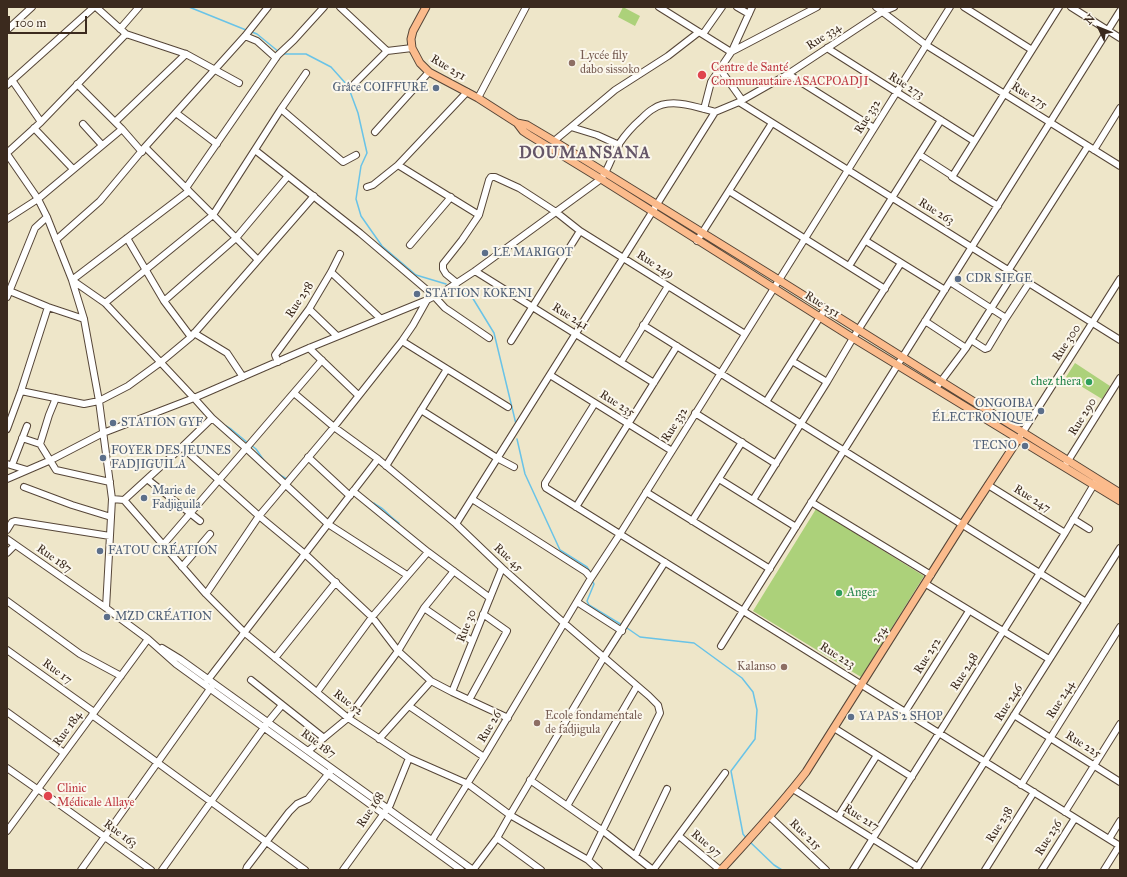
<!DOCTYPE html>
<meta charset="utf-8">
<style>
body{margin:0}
#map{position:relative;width:1127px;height:877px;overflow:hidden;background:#eee6c9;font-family:"IM FELL Great Primer",serif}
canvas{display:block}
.frame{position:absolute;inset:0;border:8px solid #3b2a1e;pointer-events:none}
.north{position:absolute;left:1079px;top:8px;width:40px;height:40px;-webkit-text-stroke:3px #fbf7ec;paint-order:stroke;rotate:313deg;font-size:11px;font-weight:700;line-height:16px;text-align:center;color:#3b2a1e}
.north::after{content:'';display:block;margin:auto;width:14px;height:18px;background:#3b2a1e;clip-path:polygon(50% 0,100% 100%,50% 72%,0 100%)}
.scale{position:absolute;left:8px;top:16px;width:79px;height:18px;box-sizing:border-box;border:2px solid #3b2a1e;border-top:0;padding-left:5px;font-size:12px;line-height:14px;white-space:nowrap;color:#3b2a1e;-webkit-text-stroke:3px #fbf7ec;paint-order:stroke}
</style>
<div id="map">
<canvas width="1127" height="877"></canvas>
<div class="frame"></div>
<div class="north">N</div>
<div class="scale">100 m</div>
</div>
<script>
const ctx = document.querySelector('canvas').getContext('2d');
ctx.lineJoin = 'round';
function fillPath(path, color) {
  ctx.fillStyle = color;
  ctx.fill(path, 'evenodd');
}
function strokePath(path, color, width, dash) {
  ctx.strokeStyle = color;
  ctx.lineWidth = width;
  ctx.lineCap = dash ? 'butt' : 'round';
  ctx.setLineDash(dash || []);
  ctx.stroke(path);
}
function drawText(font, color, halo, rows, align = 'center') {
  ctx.font = font + ' "IM FELL Great Primer",serif';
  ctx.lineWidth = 4;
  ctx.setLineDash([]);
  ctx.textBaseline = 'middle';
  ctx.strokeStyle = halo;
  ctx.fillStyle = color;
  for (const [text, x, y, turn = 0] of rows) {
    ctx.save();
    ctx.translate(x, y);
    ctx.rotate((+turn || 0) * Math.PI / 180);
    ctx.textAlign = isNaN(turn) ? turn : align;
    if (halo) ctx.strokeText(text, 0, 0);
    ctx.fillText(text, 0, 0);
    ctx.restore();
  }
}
fillPath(new Path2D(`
 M623,7L640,16L635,26L618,17Z
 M1075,363L1110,386L1102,399L1066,377Z
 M816,509L924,576L861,677L753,611Z`), '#acd17a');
strokePath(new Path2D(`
 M189,7L246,30
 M252,32L257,34L279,52
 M282,54H306L331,67L348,86L358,113L367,153L361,166L356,199L361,216L382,246L416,275L446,284
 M454,288L472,297L494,333L516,424
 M226,426L231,429L248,443
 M517,439L525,474L560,550L587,567L591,573
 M251,445L256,449L265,462
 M278,474L287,479
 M374,503C377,506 381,507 384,510C389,515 393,519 399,523
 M593,582L594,584L587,601L589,605L622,625
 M627,628L640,637L694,643L742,678L753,692L757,710L755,739L731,771L743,834L747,839
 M750,842L774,865L782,870`), '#69c3e7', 1.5);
const minor = new Path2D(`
 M96,7L126,34L186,54L239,83
 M340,7L387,51
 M659,7L731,52L817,7
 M737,7L749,14
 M876,7L926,45L1120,166
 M964,7L1032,50
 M1071,7L1120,38
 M120,29L139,7
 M7,30L32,7
 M703,34L722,7
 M245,36L257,41L276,58
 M827,48L974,141
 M720,69L742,100
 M788,74L874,128
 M12,80L41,122
 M77,84L122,129L142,152
 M354,84L387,51L412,48
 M7,85L94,7
 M478,98L526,7
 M739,102L1120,340
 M281,109L343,162L356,155
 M704,109L711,82L732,51L752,7
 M715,112L739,102L788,74L882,12L894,7
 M176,113L217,144
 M115,122L186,54
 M83,124L102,145
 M571,127L615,90L668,56L699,32
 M34,128L73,169
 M375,132L429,72
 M554,141L571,127L597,135L619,145
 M145,147L258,260
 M255,150L360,233L434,296L445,308L451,312L489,338
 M1094,150L1120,108
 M7,153L41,122L126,34
 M7,154L38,199L47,217L72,280L84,319L99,401L112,499L106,608
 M920,155L951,175L952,177L998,206
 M398,165L479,215
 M952,177L1059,7
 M367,187L373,185L398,165L467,92
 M186,188L278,55L294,40L324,7
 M189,191L72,280L105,303L194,398L212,418L246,448L328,524L407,575
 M729,191L885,289
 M7,219L38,199L122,129
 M127,238L164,301L191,337
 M56,240L100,201L145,147L245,36L268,7
 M697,241L772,123
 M866,241L945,290
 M410,245L451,197
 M849,266L941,120
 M475,271L654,383
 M1008,271L1088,146
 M331,272L380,318
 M950,282L1006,318
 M457,283L446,274L443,269V264L462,240L479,215L489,180L491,177H495L519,188L556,212L580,231L745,334
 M7,290L48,307L84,319
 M7,297L35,228L47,217
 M164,301L236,238L288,176
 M105,303L213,215L281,109L306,73
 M309,309L337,336
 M925,321L966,348
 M643,325L1086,602
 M194,333L227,353L243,377
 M971,340L985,349L988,348L1006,318L1029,283
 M402,341L508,407
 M511,341L580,231
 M309,348L358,395
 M792,361L827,382
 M278,362L275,355L309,309L331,272L340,254
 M621,362L668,286
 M550,375L672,451
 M936,388L966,348L1013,274
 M21,391L84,404L99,401L128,386L161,362L191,337L314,196
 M294,393L334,427L378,459L456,524L502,568L564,623L649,696L658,705L660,713L588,860
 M766,402L825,309
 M595,403L545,483V486L546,488L1120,846
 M421,410L497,458L514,467
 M695,413L776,464
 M7,429L21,391L48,307
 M1021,435L1120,279
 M22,438L40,444L56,470L110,482
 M40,444L49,415L56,398
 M182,447L259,516L305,554L372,617L398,651L431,681L452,692L508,718
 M308,457L350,496
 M7,464L27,470
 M1066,464L1120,378
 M12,465L27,426
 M386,466L447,369
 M7,479L51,460L103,433L194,398L309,348L427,300L443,292L475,271L601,179C609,169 612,155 619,144C625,135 633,126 641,119C645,115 649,111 653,109C670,97 697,107 715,112
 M147,479L200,521
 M719,479L796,527
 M988,485L1065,533
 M24,487L72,505L111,517
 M353,491L428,552L490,598
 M646,492L770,569
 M112,499L124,500L182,447L212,418
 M472,499L586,572L591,578
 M124,500L206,594L245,633L348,718L409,758L468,784L510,815L588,860L599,870
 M753,500L827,382L853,338L901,263
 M811,502L931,575
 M576,507L677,346
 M1073,519L1089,529
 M692,521L742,442
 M456,524L715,112
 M7,530L12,522L15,521L110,536
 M7,539L106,608L148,639L176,664L461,870
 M163,545L322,360
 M7,553L15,545
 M182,567L210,534
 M926,584L1049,659
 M206,594L259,516L334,427L402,341L413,325L427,300
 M7,601L80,654L95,662L121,676
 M577,602L622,631
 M424,608L472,641
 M721,646L1120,11
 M162,648L180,659L473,870
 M7,650L94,712
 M275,658L336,582
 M251,680L324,738
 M207,681L378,459
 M317,692L372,617L428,552
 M452,692L502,568
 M469,700L507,631L483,614
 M409,706L484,757
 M7,712L64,753
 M905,712L969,611
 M92,715L305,870
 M1014,715L1120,782
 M834,728L912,777
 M379,739L431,681
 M308,751L348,718L398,651L424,608L454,571
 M7,768L37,789
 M530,780L603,831L653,870
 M1021,785L1120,627
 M38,789L151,870
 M793,789L918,867
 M567,806L637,686
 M1065,812L1120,724
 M769,816L826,870
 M838,817L877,755
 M7,831L148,639
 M679,836L720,870
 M497,838L541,870
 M1109,839L1120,821
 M432,840L484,757L591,578L620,534L950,7
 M635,856L667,789
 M81,870L212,686
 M162,870L268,722L282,705
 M246,870L247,867L289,812L297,804L308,799L330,772
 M343,870L390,805L409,758
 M473,870L497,838L510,815L604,657L665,562
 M653,870L725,773
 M853,870L1065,533L1096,481
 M916,870L1120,548
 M985,870L1034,792
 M1042,870L1075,818
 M1104,870L1119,846`);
const major = new Path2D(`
 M426,7L413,31L411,39L412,48L420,63L429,72L478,98L517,123L527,125L554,141L779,280L1120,493
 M517,123L523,131L529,135L601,179L853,338L1120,501
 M721,870C750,838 780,806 806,772L962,525L1019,438`);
strokePath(minor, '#564638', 8);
strokePath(major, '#564638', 9);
strokePath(minor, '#fff', 6);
strokePath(major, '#fbbb8c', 7);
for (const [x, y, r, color] of [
 [572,63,4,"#8d6e63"],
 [702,75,5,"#e0444e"],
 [436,88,4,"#5c6f8a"],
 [485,253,4,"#5c6f8a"],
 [958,279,4,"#5c6f8a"],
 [417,294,4,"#5c6f8a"],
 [1089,382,4,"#2e9e5b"],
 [1041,411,4,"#5c6f8a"],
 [113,423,4,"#5c6f8a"],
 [1025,446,4,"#5c6f8a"],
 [103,458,4,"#5c6f8a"],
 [144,498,4,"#5c6f8a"],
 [100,551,4,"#5c6f8a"],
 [839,593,4,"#2e9e5b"],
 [107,617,4,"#5c6f8a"],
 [784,667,4,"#8d6e63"],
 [851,717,4,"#5c6f8a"],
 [537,723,4,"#8d6e63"],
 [48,796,5,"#e0444e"]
]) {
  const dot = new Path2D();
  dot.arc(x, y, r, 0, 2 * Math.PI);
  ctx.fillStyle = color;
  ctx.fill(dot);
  strokePath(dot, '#fbf7ec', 1.5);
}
drawText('12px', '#3b2a1e', '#fbf7ec', [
 ["Rue 334",824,37,-33],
 ["Rue 251",448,68,31],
 ["Rue 273",906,86,32],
 ["Rue 275",1029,96,32],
 ["Rue 332",868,117,-58],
 ["Rue 263",936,212,32],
 ["Rue 249",655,265,32],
 ["Rue 258",300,300,-57],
 ["Rue 251",822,305,32],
 ["Rue 241",570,317,32],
 ["Rue 300",1067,343,-57],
 ["Rue 235",617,404,32],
 ["Rue 290",1083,417,-58],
 ["Rue 332",675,425,-58],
 ["Rue 247",1032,499,32],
 ["Rue 45",508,558,43],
 ["Rue 187",54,559,35],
 ["Rue 30",467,626,-68],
 ["254",880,635,-58],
 ["Rue 223",837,656,32],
 ["Rue 252",928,656,-58],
 ["Rue 17",57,672,36],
 ["Rue 248",965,672,-58],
 ["Rue 244",1061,700,-58],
 ["Rue 52",348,703,38],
 ["Rue 246",1009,703,-58],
 ["Rue 26",490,727,-59],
 ["Rue 184",68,729,-54],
 ["Rue 187",318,744,36],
 ["Rue 225",1083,745,32],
 ["Rue 168",371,810,-57],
 ["Rue 217",861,818,32],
 ["Rue 238",1000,825,-58],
 ["Rue 163",120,834,36],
 ["Rue 215",805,835,44],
 ["Rue 236",1049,838,-58],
 ["Rue 97",706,844,40]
]);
drawText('12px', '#785e54', '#fbf7ec', [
 ["Lycée fily",580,56],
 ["dabo sissoko",580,70],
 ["Kalanso",776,667,"right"],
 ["Ecole fondamentale",545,716],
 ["de fadjigula",545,730]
], 'left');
drawText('12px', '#be3a42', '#fbf7ec', [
 ["Centre de Santé",711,68],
 ["Communautaire ASACPOADJI",711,82],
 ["Clinic",57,789],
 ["Médicale Allaye",57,803]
], 'left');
drawText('12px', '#4e5e75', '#fbf7ec', [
 ["Grâce COIFFURE",428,88,"right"],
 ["LE MARIGOT",493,253],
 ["CDR SIEGE",966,279],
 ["STATION KOKENI",425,294],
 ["ONGOIBA",1033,404,"right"],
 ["ÉLECTRONIQUE",1033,418,"right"],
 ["STATION GYF",121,423],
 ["TECNO",1017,446,"right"],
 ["FOYER DES JEUNES",111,451],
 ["FADJIGUILA",111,465],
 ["Marie de",152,491],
 ["Fadjiguila",152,505],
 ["FATOU CRÉATION",108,551],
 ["MZD CRÉATION",115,617],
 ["YA PAS 2 SHOP",859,717]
], 'left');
drawText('12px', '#27864d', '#fbf7ec', [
 ["chez thera",1081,382],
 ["Anger",847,593,"left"]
], 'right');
ctx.letterSpacing = '1px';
drawText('bold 16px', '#655668', '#fbf7ec', [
 ["DOUMANSANA",585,154]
]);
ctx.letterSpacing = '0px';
</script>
